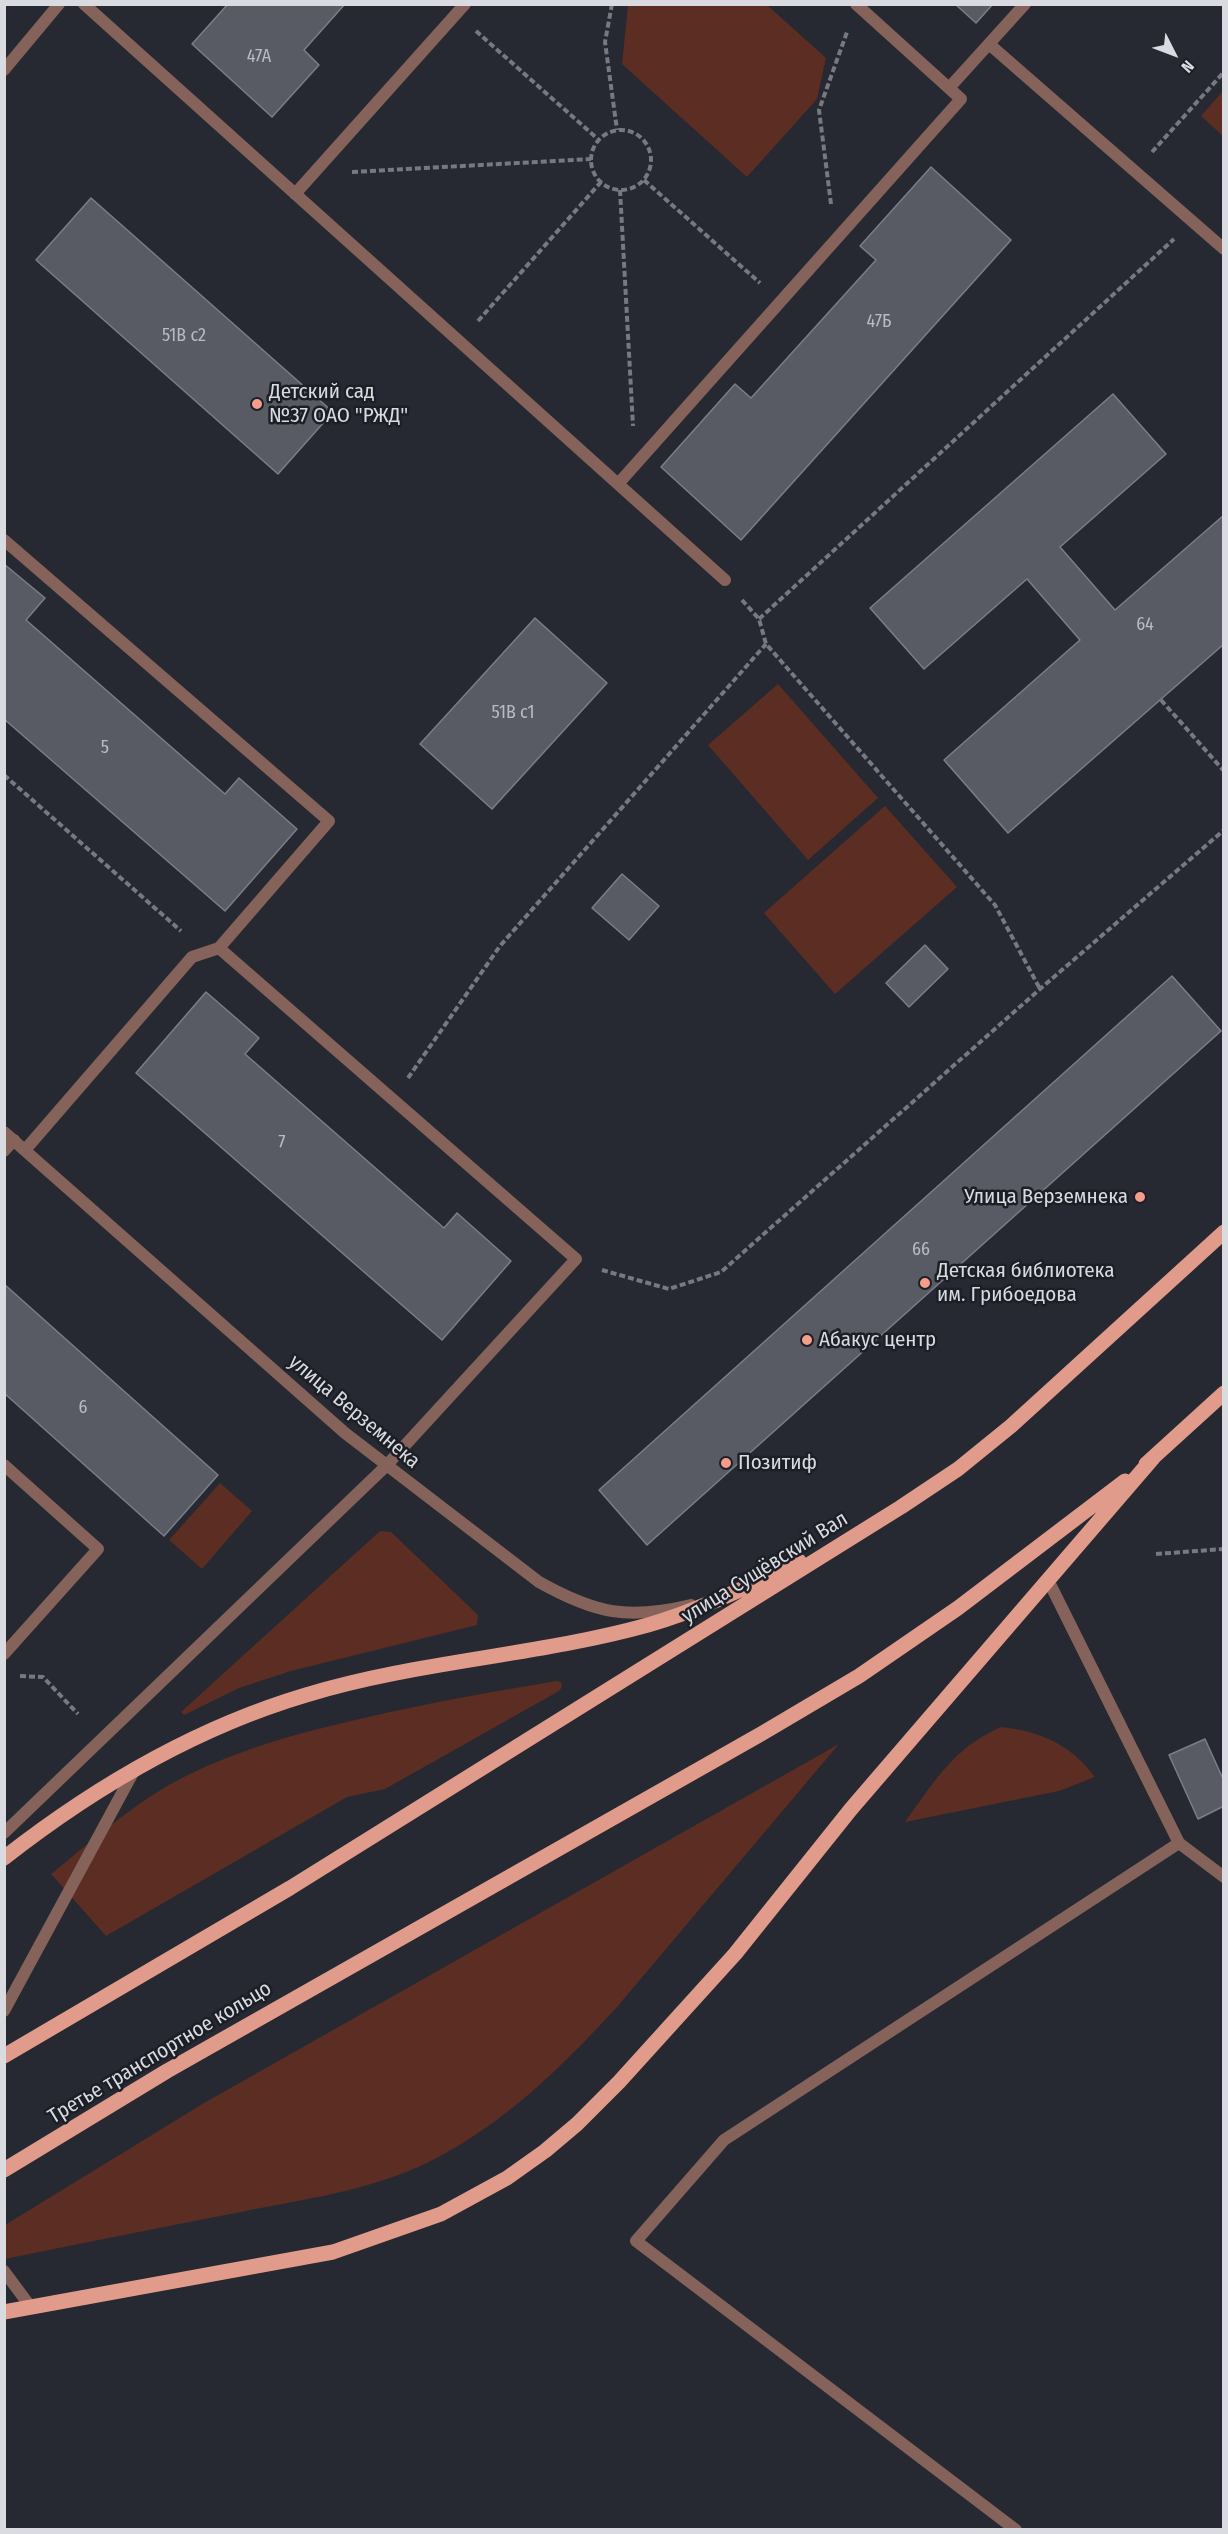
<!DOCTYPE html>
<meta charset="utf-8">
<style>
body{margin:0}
#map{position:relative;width:1228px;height:2534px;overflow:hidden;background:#262931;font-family:"Fira Sans Condensed",sans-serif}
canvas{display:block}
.frame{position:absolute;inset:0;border:6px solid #d9dbe0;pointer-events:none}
.north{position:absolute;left:1144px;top:24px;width:60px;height:60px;-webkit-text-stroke:4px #1d1f27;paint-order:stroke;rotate:132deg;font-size:16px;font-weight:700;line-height:24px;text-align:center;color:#d9dbe0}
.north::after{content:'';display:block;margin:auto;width:21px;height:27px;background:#d9dbe0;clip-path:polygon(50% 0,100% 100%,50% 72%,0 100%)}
</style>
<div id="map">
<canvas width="1228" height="2534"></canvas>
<div class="frame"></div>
<div class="north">N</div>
</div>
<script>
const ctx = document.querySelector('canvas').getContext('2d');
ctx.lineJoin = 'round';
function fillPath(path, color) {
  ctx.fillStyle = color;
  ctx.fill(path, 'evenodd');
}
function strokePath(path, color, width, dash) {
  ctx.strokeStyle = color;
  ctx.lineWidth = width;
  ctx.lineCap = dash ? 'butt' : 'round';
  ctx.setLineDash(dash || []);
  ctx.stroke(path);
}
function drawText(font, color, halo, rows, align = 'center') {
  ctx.font = font + ' "Fira Sans Condensed",sans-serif';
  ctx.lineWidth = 5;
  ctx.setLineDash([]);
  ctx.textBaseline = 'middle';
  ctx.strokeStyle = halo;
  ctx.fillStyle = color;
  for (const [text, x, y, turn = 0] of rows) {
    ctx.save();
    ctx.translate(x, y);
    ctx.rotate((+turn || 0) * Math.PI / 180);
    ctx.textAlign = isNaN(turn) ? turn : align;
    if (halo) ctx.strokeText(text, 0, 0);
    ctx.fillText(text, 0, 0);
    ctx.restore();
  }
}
fillPath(new Path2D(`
 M628,5H767L826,58L817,99L747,177L622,64Z
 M1223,91V136L1201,116Z
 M778,684L878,798L808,860L708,745Z
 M885,806L957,887L835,994L764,913Z
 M220,1483L252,1511L202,1569L169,1540Z
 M380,1531L391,1532L478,1615L477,1625L291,1671L239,1688L184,1715L181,1712Z
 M556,1681L561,1682L562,1687L559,1691L385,1789L347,1797L106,1936L51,1874C86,1846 120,1815 159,1791C222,1753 294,1734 364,1718C428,1703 492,1692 556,1681Z
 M1001,1727C1041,1731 1071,1745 1095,1777L1059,1791L905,1822C934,1782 953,1748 1001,1727Z
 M839,1744L617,2007C562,2067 503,2125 429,2162C369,2191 305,2199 241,2212C162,2227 83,2243 5,2259V2225L204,2103Z`), '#5c2d22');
const building = new Path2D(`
 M228,4H345L304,50L319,65L272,117L192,44Z
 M955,4H993L976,23Z
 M931,167L1011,240L741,540L661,467L735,384L751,398L876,260L860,246Z
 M91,198L333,412L278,474L36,260Z
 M1113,394L1166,454L1060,547L1115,610L1224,515V644L1008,833L944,760L1080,640L1027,579L924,669L870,608Z
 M4,564L45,598L26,620L225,794L239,778L297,829L225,911L4,719Z
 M535,618L607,683L492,809L420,744Z
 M622,874L659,906L629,940L592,908Z
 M925,945L948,969L909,1007L886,983Z
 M1172,976L1221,1031L647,1545L599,1490Z
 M206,992L259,1038L245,1054L444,1228L457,1213L511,1261L442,1340L136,1073Z
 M4,1284L218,1475L164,1536L4,1393Z
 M1205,1739L1224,1781V1806L1198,1819L1169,1755Z`);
fillPath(building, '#585b64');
strokePath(building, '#7a7e88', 1.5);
strokePath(new Path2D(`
 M612,4L605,42L617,130
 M476,31L599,140
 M591 160a30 30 0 1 1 60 0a30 30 0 1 1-60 0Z
 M1152,152L1224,72
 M352,172L591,159
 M644,180L760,283
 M620,190L633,426
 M831,204L819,110L847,32
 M478,321L601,182
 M742,600L759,619L766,644L995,905L1040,989
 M759,619L1174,239
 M1161,700L1224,771
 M4,775L181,931
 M408,1078L500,946L766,644
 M602,1270L669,1289L721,1272L1040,989L1224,830
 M1156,1554L1224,1549
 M20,1676L43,1677L78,1714`), '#76797f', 4, [6, 3]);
strokePath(new Path2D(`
 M84,4L618,484L961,99L856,4
 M989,44L1224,249
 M4,70L59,4
 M949,88L1025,4
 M295,194L465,4
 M618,484L725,580
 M4,540L329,821L219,948L576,1259L386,1466
 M25,1150L192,957L219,948
 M4,1151L14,1140
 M4,1465L98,1549L4,1654
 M1048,1580L1179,1843L1224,1877
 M4,2011L135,1769
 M4,2271L30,2306
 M1016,2530L636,2241L724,2140L1179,1843`), '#85635a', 12);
strokePath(new Path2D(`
 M4,1132L345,1433L539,1582C596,1614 628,1620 691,1605
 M4,1833L386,1466`), '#85635a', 12);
strokePath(new Path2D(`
 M1146,1464L1224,1393
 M4,1858C96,1786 195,1728 306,1695C418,1661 536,1656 648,1625C700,1610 751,1586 799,1561
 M4,2056L290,1888L901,1507L958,1469L1011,1426L1224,1232
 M4,2170L167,2071L761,1734L859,1676L958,1608L1125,1481
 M4,2312L333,2252L441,2214L507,2178L545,2151L577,2124L619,2082L735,1954L851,1809L1153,1458`), '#e19b8a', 15);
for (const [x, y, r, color] of [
 [257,404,6,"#f49e8a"],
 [1140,1197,6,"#f49e8a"],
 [925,1283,6,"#f49e8a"],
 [807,1340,6,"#f49e8a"],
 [726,1463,6,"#f49e8a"]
]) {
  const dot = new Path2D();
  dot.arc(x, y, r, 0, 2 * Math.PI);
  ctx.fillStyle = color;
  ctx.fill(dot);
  strokePath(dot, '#1d1f27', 2);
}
drawText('18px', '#b9bbc1', null, [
 ["47А",259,57],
 ["47Б",879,322],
 ["51В с2",184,336],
 ["64",1145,625],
 ["51В с1",513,713],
 ["5",105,748],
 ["7",282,1143],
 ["66",921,1250],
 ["6",83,1408]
]);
drawText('21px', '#d9dbe0', '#1d1f27', [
 ["Детский сад",269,392],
 ["№37 ОАО \"РЖД\"",269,416],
 ["Улица Верземнека",1128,1197,"right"],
 ["Детская библиотека",937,1271],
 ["им. Грибоедова",937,1295],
 ["Абакус центр",819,1340],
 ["Позитиф",738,1463]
], 'left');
drawText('21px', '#d9dbe0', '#1d1f27', [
 ["улица Верземнека",354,1412,40],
 ["улица Сущёвский Вал",765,1568,-32],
 ["Третье транспортное кольцо",160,2053,-31]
]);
</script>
